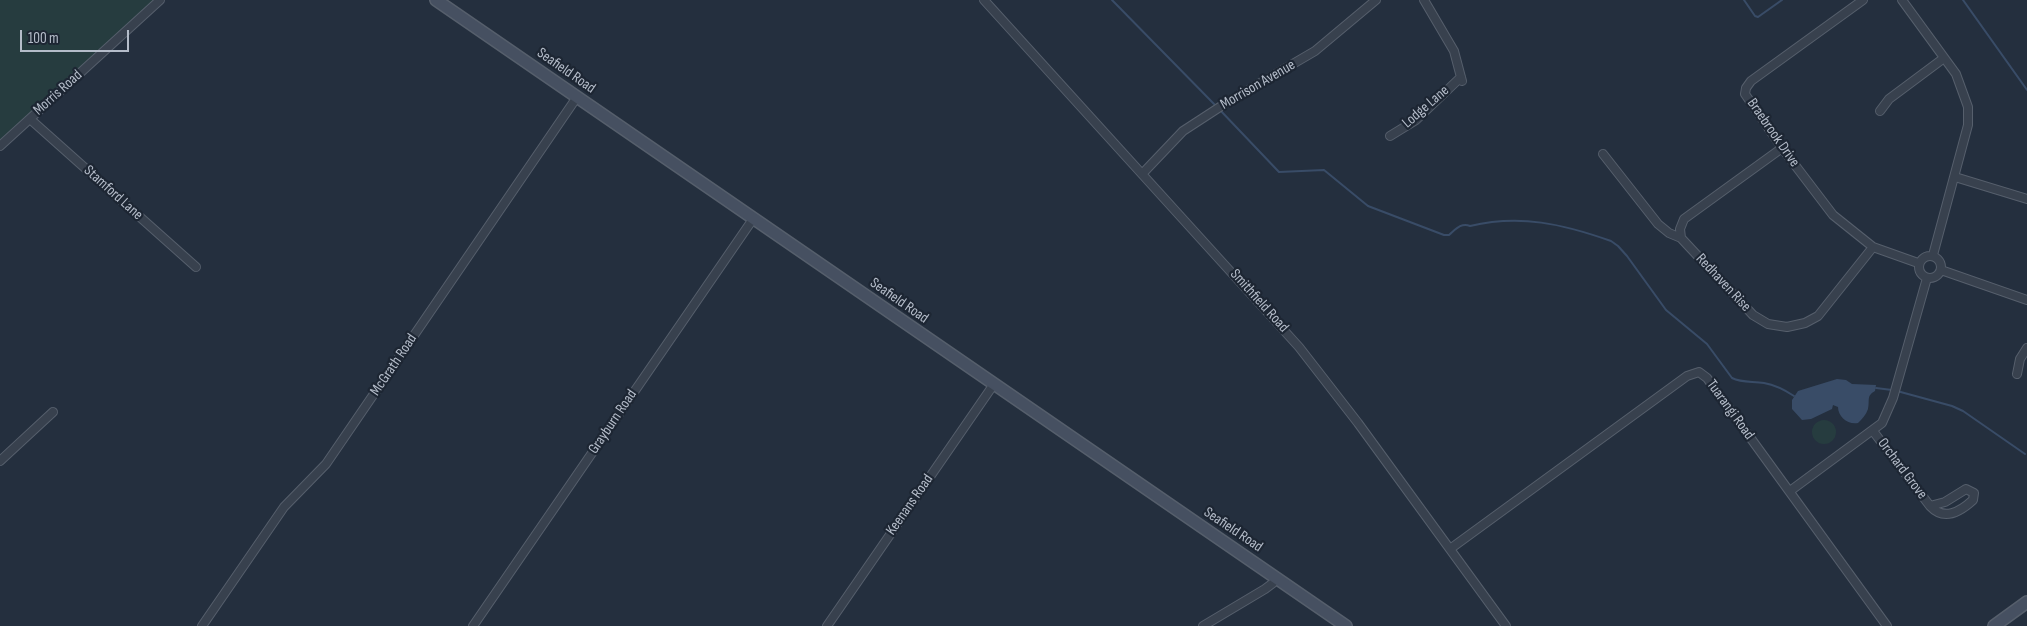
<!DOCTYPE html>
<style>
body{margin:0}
#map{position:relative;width:2027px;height:626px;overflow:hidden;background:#242f3e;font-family:"Sofia Sans Condensed",sans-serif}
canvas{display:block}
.scale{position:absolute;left:20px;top:30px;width:109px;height:22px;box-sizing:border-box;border:2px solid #b4bcc9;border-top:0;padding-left:6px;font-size:15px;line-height:18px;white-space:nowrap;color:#b4bcc9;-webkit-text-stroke:4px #1d2633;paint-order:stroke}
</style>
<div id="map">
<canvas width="2027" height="626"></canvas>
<div class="scale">100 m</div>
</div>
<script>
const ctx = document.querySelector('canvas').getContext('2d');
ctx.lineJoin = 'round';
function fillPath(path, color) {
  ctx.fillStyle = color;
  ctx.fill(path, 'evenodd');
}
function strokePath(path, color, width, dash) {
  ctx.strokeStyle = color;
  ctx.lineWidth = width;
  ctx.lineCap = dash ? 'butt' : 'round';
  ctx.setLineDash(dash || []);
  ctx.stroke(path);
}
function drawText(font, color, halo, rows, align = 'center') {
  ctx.font = font + ' "Sofia Sans Condensed",sans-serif';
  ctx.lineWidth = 4.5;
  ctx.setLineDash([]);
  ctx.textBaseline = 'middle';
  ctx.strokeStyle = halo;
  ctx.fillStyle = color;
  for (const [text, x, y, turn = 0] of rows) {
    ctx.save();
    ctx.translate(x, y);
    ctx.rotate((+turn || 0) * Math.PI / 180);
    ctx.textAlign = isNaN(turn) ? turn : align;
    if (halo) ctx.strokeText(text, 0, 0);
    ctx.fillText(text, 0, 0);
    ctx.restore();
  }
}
fillPath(new Path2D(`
 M0,0H156L0,142Z
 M1812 432a12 12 0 1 1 24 0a12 12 0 1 1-24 0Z`), '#263c3f');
fillPath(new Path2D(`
 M1837,379L1846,380L1852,384L1876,385L1875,391C1866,396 1870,400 1868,409C1866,415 1862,419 1858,423C1848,425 1838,417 1838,407L1833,405L1832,409L1811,419L1802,420L1792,409V400L1798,391Z`), '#394c67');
strokePath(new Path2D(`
 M1112,0L1216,106
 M1744,0L1755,16L1758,17L1782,0
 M1963,0L2027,90
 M1219,109L1279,172L1324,170L1368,206L1444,235H1449C1455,230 1461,222 1470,226C1520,214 1563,224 1611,241L1618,246L1627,256L1666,310L1707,344L1732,378C1742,383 1753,381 1764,383C1775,385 1785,390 1794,396
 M1876,388L1892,390
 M1897,391L1952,406L1963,411L2025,454`), '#394c67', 2);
const street = new Path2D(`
 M984,0L1299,347L1358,423L1506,626
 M1424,0L1454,51L1462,81
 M1863,0L1751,81L1746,88L1745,94L1782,148L1833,215L1873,247L1918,263
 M1902,0L1956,74L1968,107V125L1933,255
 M1880,111L1889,99L1944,58
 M30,119L196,267
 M1390,136L1416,120L1461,77
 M0,146L160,0
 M1782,148L1684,219L1680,229L1681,238L1753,315L1768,324L1787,327L1805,323L1818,316L1873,247
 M1603,154L1658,224L1669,233L1681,238
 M1143,173L1183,131L1226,103L1315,51L1376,0
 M1955,177L2027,199
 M1919 267a11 11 0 1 1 22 0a11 11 0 1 1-22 0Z
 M1941,270L2027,300
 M2017,374L2020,359L2027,348
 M1873,431L1930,506L1945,502L1966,489L1974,493L1973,500C1960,512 1944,521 1930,506
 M0,461L53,412
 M1790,491L1882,423L1893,398L1927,278
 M1450,549L1687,376L1699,372L1707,378L1887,626
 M202,626L284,507L326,464L577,97
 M473,626L753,219
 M827,626L994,384
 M1203,626L1265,589L1273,583L1276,578`);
const secondary = new Path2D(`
 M436,0L1346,626
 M1994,626L2027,602`);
strokePath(street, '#565f6c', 10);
strokePath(secondary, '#565f6c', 14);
strokePath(street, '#38414e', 8);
strokePath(secondary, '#465061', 11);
drawText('15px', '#b4bcc9', '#1d2633', [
 ["Seafield Road",566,71,35],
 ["Morrison Avenue",1258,85,-30],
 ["Morris Road",58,93,-42],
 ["Lodge Lane",1426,107,-41],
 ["Braebrook Drive",1773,133,55],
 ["Stamford Lane",113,193,42],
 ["Redhaven Rise",1723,283,47],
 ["Seafield Road",899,301,35],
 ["Smithfield Road",1259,301,48],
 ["McGrath Road",394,365,-56],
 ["Tuarangi Road",1730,410,54],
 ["Grayburn Road",613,422,-56],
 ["Orchard Grove",1902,469,53],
 ["Keenans Road",910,505,-55],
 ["Seafield Road",1233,530,34]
]);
</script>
